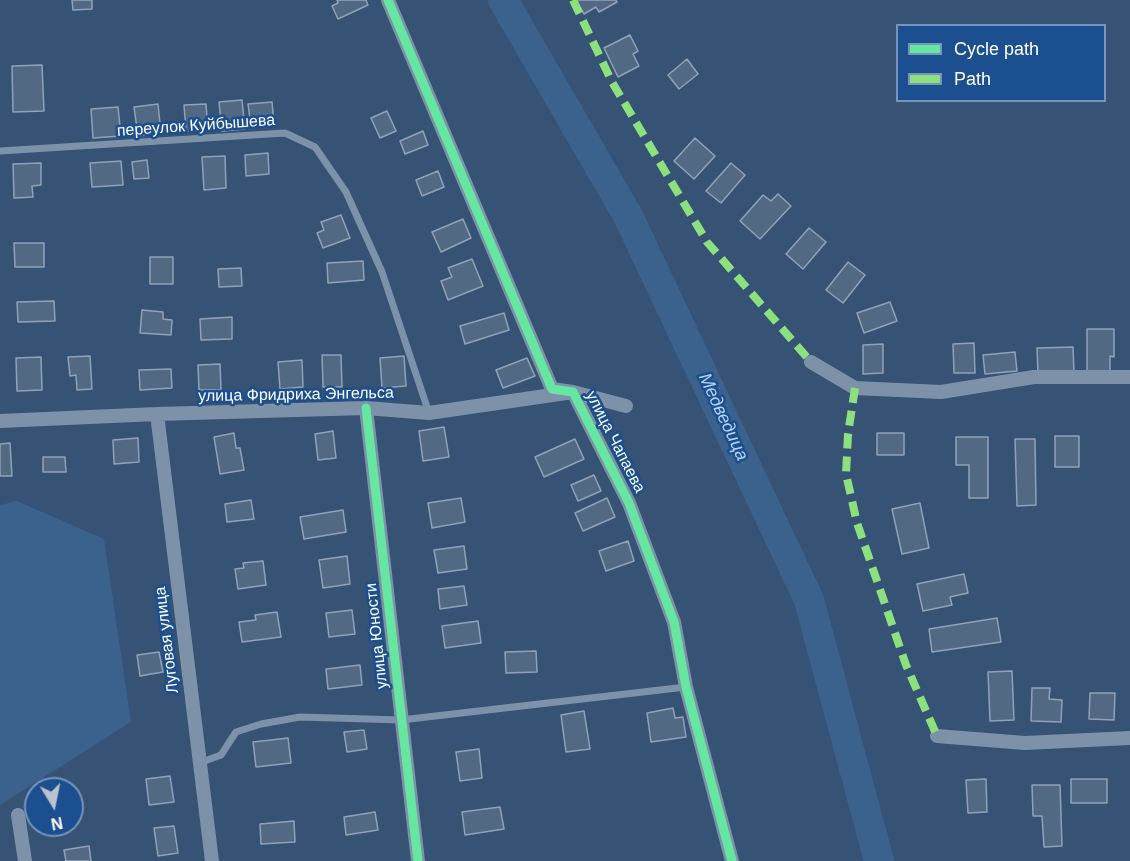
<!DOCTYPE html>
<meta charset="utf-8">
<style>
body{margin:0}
#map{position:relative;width:1130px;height:861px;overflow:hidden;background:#365274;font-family:Helvetica,sans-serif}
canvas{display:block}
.legend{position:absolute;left:896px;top:24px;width:210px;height:78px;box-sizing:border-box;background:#1b4f8f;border:2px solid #7695bc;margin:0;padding:8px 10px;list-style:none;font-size:18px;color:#fff}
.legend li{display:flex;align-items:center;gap:12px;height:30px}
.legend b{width:30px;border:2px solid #7695bc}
.north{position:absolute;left:24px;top:777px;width:60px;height:60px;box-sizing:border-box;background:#1b4f8f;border:2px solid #7695bc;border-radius:50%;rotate:170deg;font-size:16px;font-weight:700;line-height:24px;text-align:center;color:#fff}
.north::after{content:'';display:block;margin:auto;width:21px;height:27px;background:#b9c2ce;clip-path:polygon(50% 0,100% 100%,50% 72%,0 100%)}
</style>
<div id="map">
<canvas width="1130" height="861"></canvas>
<ul class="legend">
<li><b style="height:8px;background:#66e7a1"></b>Cycle path</li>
<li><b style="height:8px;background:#8de07e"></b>Path</li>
</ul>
<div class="north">N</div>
</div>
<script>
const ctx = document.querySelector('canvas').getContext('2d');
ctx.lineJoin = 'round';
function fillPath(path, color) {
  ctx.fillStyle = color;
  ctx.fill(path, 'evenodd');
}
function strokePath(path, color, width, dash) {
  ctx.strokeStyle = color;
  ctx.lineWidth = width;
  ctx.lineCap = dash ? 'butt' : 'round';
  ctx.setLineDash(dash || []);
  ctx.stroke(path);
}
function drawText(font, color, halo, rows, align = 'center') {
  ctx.font = font + ' Helvetica,sans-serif';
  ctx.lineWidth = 5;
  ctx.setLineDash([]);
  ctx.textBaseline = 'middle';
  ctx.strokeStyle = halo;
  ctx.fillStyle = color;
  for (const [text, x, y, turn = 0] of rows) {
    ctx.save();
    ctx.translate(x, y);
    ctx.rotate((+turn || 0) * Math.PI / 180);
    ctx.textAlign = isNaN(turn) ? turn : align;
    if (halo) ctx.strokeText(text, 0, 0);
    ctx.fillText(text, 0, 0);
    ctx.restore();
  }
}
fillPath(new Path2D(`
 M17,501L104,539L131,722L0,805V505Z`), '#3b618d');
strokePath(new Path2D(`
 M503,0L628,216L809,600L879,861`), '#3b618d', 30);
const building = new Path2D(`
 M72,0H92V9L73,10Z
 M337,0H366L368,5L338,19L332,6L338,3Z
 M576,0H616L617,2L599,12L596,7L584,14Z
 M630,35L638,51L633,54L639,66L618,77L604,48Z
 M687,59L698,74L679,89L668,75Z
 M42,65L44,111L13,112L12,66Z
 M242,100L245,129L222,131L219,102Z
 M272,102L274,124L251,127L248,104Z
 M158,104L161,133L138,136L134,107Z
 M206,104L208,130L186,131L184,105Z
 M118,107L121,136L93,138L91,109Z
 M387,111L396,131L380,138L371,118Z
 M423,131L428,145L405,154L400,141Z
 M695,138L715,156L694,179L674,161Z
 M268,153L269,174L246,176L245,155Z
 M225,156L226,188L204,190L202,157Z
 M147,160L149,178L134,179L132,162Z
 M121,161L123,185L92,187L90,163Z
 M41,163V185L32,186L33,197L14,198L13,164Z
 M731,163L745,175L721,203L706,191Z
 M438,171L444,187L422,196L416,180Z
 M778,194L791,206L760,239L740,221L763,195L771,201Z
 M341,215L350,238L323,248L317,233L324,230L321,222Z
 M463,219L471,238L441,252L432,232Z
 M809,228L826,242L803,269L786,254Z
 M14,243H44V267H15Z
 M150,257H173V284H150Z
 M472,259L483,286L448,300L441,281L452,277L448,268Z
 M363,261L364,280L328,283L327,263Z
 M848,262L865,275L843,303L826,290Z
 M241,268L242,286L219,287L218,269Z
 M54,301L55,321L18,322L17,302Z
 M890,302L897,321L864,333L857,313Z
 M142,310L163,312V319L172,320L171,335L140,333Z
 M504,313L509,330L465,344L460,326Z
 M232,317V339L201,340L200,319Z
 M1087,329H1114V357L1110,356V371L1087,372Z
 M974,343L975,373H954L953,344Z
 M883,344V373L863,374V345Z
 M1073,347L1074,373L1038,374L1037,348Z
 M1015,352L1017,371L985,374L983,355Z
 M322,355H341L342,387H323Z
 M90,356L92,389L77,390L76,375L70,376L68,357Z
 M404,356L406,386L382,388L380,358Z
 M41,357L42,390L17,391L16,358Z
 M527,358L535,376L503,388L496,370Z
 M302,360L303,387L280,389L278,362Z
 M220,364L221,390H199L198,365Z
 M171,369L172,388L140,390L139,370Z
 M444,427L449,457L423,461L419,431Z
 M333,431L336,458L318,460L315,434Z
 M234,433L236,448H240L244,470L220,474L214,437Z
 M877,433H904V455H877Z
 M1055,436H1079V467H1055Z
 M956,437H988V498H969V465H956Z
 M138,438L139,462L114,464L113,440Z
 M575,439L584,459L544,477L535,457Z
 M1015,439H1035L1036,505L1017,506Z
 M10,443L12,476H0V444Z
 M43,457H65L66,472H43Z
 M594,475L601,491L578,501L571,485Z
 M461,498L465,522L432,528L428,503Z
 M607,498L615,517L583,531L575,513Z
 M251,500L254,519L227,522L225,504Z
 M920,503L929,548L902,554L892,509Z
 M343,510L346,532L304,539L300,517Z
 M628,541L634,561L606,571L599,551Z
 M464,546L467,569L438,573L434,550Z
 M347,556L350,584L323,588L319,560Z
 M263,561L266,585L238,589L235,569L244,568L243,563Z
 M964,574L968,593L950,597L952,605L923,611L917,584Z
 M464,586L467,605L440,609L438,589Z
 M352,610L355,634L329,637L326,613Z
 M277,612L281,637L242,642L239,622L256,620L255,615Z
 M997,618L1001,642L932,652L929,629Z
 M478,621L481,643L445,648L442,626Z
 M536,651L537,672L506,673L505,652Z
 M159,652L163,672L140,676L137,655Z
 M360,665L362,685L328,689L326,669Z
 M1012,671L1014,720L990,721L988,672Z
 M1032,688H1050L1049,699L1062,700L1061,722L1031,721Z
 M1090,693H1115L1114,720L1089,719Z
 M673,708L675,718L683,717L686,737L651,742L647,713Z
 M584,711L590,749L566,752L561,715Z
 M364,730L367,749L347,752L344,732Z
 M288,738L291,763L256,767L253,742Z
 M479,749L482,778L460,781L456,752Z
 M170,776L174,802L149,805L146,779Z
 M986,779L987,812L968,813L966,780Z
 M1071,779H1107V803H1071Z
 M1032,785H1060L1062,846L1044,847L1042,816H1033Z
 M500,807L504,829L465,835L462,812Z
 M375,812L378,830L346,835L344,817Z
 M294,821L295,842L261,844L260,824Z
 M174,826L178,853L158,856L154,828Z
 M89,846L91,861H66L64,850Z`);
fillPath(building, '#526984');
strokePath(building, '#92a2b6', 1.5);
strokePath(new Path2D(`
 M0,151L285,133L315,147L346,192L382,272L429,413
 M199,763L221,755L236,732L261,724L300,717L401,720L686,687`), '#7d92a8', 7);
strokePath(new Path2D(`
 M388,0L552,389L573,392L629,503L674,622L686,687L732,861
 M811,362L855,388L941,392L1034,377H1130
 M366,408L418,861
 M157,414L212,861
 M0,421L157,414L366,408L429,413L573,392L626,406
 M937,736L1025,743L1130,738
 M18,815L25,861`), '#7d92a8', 14);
strokePath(new Path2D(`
 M573,0L612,82L707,242L811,362
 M855,388L848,434L846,474L857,523L906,665L937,736`), '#8de07e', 8, [15, 8]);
strokePath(new Path2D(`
 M388,0L552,389L573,392L629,503L674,622L686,687L732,861
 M366,408L418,861`), '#66e7a1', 9);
drawText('16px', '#fff', '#1b4f8f', [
 ["переулок Куйбышева",196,126,-4],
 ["улица Фридриха Энгельса",296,395,-1],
 ["улица Чапаева",615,442,63],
 ["улица Юности",377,636,-96],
 ["Луговая улица",167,640,-97]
]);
drawText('italic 18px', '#b5d3f5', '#1b4f8f', [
 ["Медведица",723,417,65]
]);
</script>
